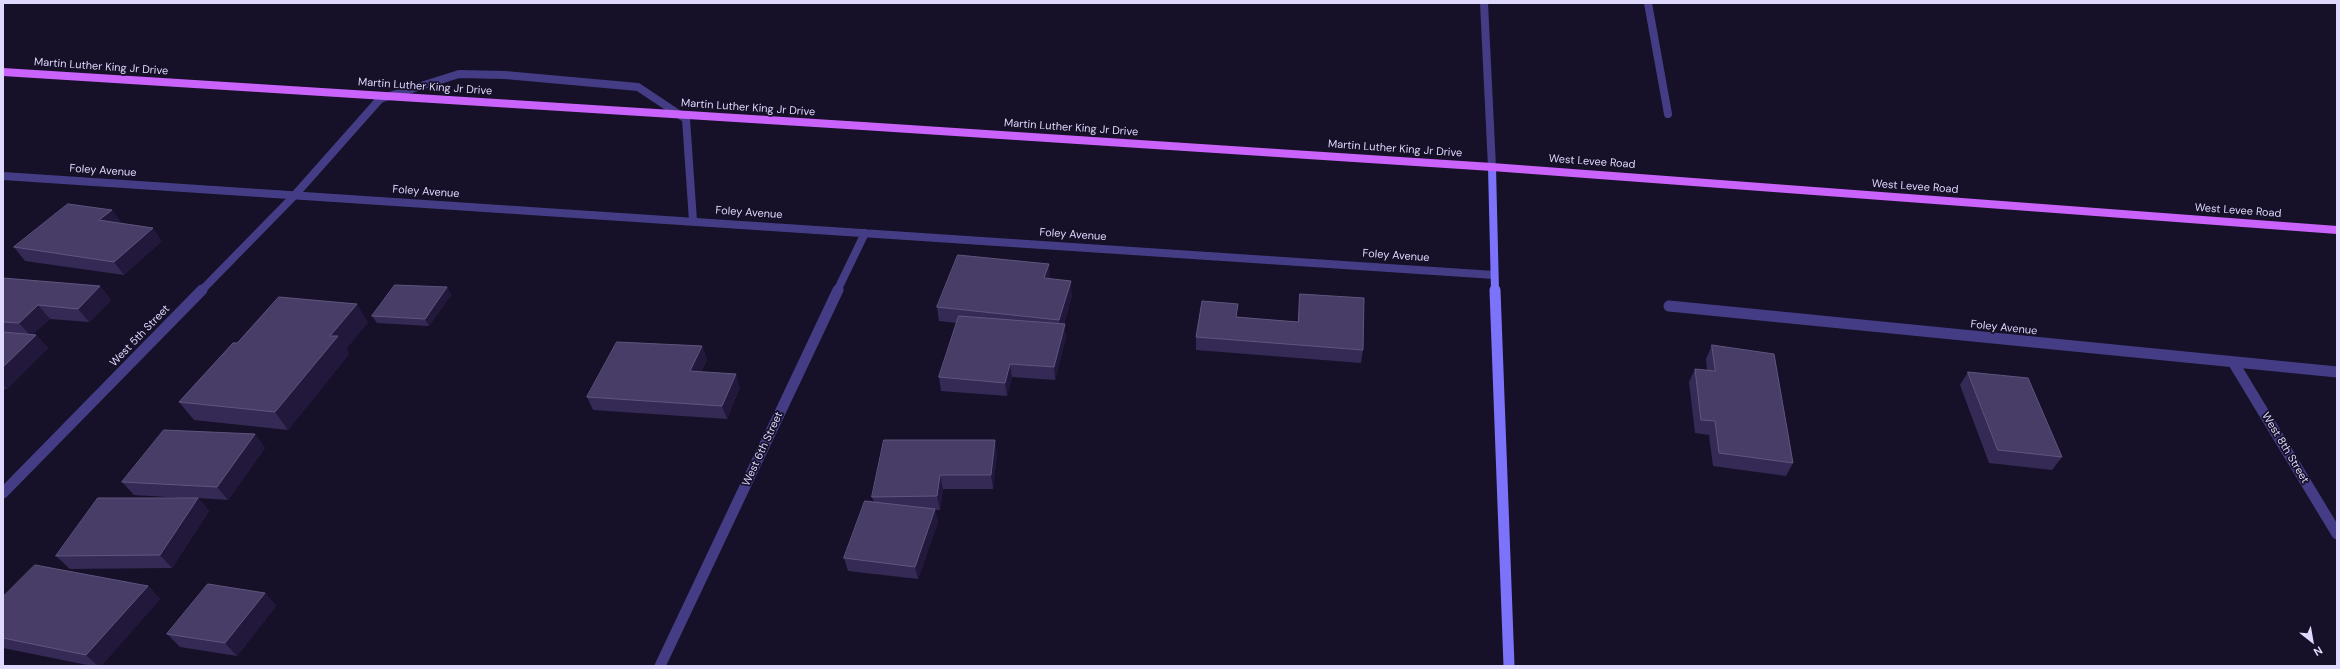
<!DOCTYPE html>
<style>
body{margin:0}
#map{position:relative;width:2340px;height:669px;overflow:hidden;background:#161128;font-family:"DM Sans",sans-serif}
canvas{display:block}
.frame{position:absolute;inset:0;border:4px solid #dfd9fe;pointer-events:none}
.north{position:absolute;left:2292px;top:621px;width:40px;height:40px;-webkit-text-stroke:3px #161128;paint-order:stroke;rotate:149deg;font-size:11px;font-weight:700;line-height:16px;text-align:center;color:#dfd9fe}
.north::after{content:'';display:block;margin:auto;width:14px;height:18px;background:#dfd9fe;clip-path:polygon(50% 0,100% 100%,50% 72%,0 100%)}
</style>
<div id="map">
<canvas width="2340" height="669"></canvas>
<div class="frame"></div>
<div class="north">N</div>
</div>
<script>
const ctx = document.querySelector('canvas').getContext('2d');
ctx.lineJoin = 'round';
function strokePath(path, color, width, dash) {
  ctx.strokeStyle = color;
  ctx.lineWidth = width;
  ctx.lineCap = dash ? 'butt' : 'round';
  ctx.setLineDash(dash || []);
  ctx.stroke(path);
}
function fillPath(path, color) {
  ctx.fillStyle = color;
  ctx.fill(path, 'evenodd');
}
function drawText(font, color, halo, rows, align = 'center') {
  ctx.font = font + ' "DM Sans",sans-serif';
  ctx.lineWidth = 3.5;
  ctx.setLineDash([]);
  ctx.textBaseline = 'middle';
  ctx.strokeStyle = halo;
  ctx.fillStyle = color;
  for (const [text, x, y, turn = 0] of rows) {
    ctx.save();
    ctx.translate(x, y);
    ctx.rotate((+turn || 0) * Math.PI / 180);
    ctx.textAlign = isNaN(turn) ? turn : align;
    if (halo) ctx.strokeText(text, 0, 0);
    ctx.fillText(text, 0, 0);
    ctx.restore();
  }
}
strokePath(new Path2D(`
 M1648,3L1668,114
 M294,196L380,99L459,74L505,75L638,87L686,119L693,221`), '#443d85', 8);
strokePath(new Path2D(`
 M1484,3L1492,167
 M3,176L1494,275
 M201,291L294,196
 M837,291L865,233`), '#443d85', 8);
strokePath(new Path2D(`
 M1669,306L2337,372
 M2233,362L2337,534
 M3,493L202,290
 M660,666L838,290`), '#443d85', 11);
strokePath(new Path2D(`
 M1492,167L1495,291`), '#7d73fb', 8);
strokePath(new Path2D(`
 M1495,290L1509,666`), '#7d73fb', 11);
strokePath(new Path2D(`
 M863,126L1492,167L2337,230`), '#ca63fb', 8);
strokePath(new Path2D(`
 M3,72L863,126`), '#ca63fb', 8);
fillPath(new Path2D(`
 M121,223L162,241L124,275L25,261L14,247Z
 M1050,277V279L1072,295L1064,324L1066,337L1055,380L1012,377L1007,396L941,391L939,377L957,323L939,321L937,307Z
 M3,278L100,286L111,300L89,322L50,319L33,334L36,335L48,348L7,389H3Z
 M447,287L451,295L429,326L377,323L372,316Z
 M1300,294L1363,350L1361,363L1196,350V337L1237,317L1298,322Z
 M368,322L346,349L349,354L288,430L194,420L179,402Z
 M1712,345L1793,463L1786,476L1713,466L1709,435L1695,433L1689,382L1695,369L1707,370L1706,359Z
 M702,346L707,360L701,372L740,387L727,419L593,410L587,397Z
 M1968,372L2062,457L2052,470L1989,463L1960,385Z
 M255,434L265,448L228,500L198,498L209,511L172,568L70,569L56,556L182,498L134,495L122,482Z
 M997,454L993,489H943L940,510H935L938,522L918,579L848,571L844,558L874,502L872,497Z
 M148,586L160,599L101,666H92L3,648V597Z
 M265,593L276,606L237,656L180,647L167,634Z`), '#352a55');
fillPath(new Path2D(`
 M112,210L122,223L99,220Z
 M153,228L162,241L124,275L114,262Z
 M1049,264L1050,277L1045,291L1044,278Z
 M1071,281L1072,295L1061,334L1059,320Z
 M100,286L111,300L89,322L78,309Z
 M447,287L451,295L429,326L425,319Z
 M357,304L368,322L346,349L349,354L288,430L275,412L330,336Z
 M38,305L50,319L31,336L19,323Z
 M1065,324L1066,337L1055,380L1054,367Z
 M36,335L48,348L7,389L3,385V367Z
 M702,346L707,360L695,384L690,371Z
 M1010,364L1012,377L1007,396L1005,383Z
 M736,374L740,387L727,419L722,406Z
 M255,434L265,448L228,500L217,487Z
 M995,440L997,454L993,489L991,475Z
 M940,475L943,489L940,510L937,496Z
 M198,498L209,511L172,568L160,555Z
 M935,509L938,522L918,579L915,567Z
 M148,586L160,599L101,666H98L86,655Z
 M265,593L276,606L237,656L225,643Z`), '#21183b');
const building = new Path2D(`
 M68,204L112,210L99,220L153,228L114,262L14,247Z
 M958,255L1049,264L1044,278L1071,281L1059,320L937,307Z
 M3,278L100,286L78,309L38,305L19,323L3,322Z
 M395,285L447,287L425,319L372,316Z
 M1300,294L1364,298L1363,350L1196,337L1202,301L1238,304L1236,317L1298,322Z
 M279,297L357,304L330,336H338L275,412L179,402L233,343H237Z
 M959,316L1065,324L1054,367L1010,364L1005,383L939,377Z
 M3,332L36,335L3,367Z
 M617,342L702,346L690,371L736,374L722,406L587,397Z
 M1712,345L1774,354L1793,463L1719,453L1715,421L1701,420L1695,369L1715,371Z
 M1968,372L2028,378L2062,457L1998,450Z
 M164,430L255,434L217,487L122,482Z
 M884,440H995L991,475H940L937,496L872,497Z
 M98,498H198L160,555L56,556Z
 M865,501L935,509L915,567L844,558Z
 M35,565L148,586L86,655L3,638V597Z
 M208,584L265,593L225,643L167,634Z`);
fillPath(building, '#473d67');
strokePath(building, '#5f557f', 1);
drawText('11px', '#dfd9fe', '#161128', [
 ["Martin Luther King Jr Drive",101,67,4],
 ["Martin Luther King Jr Drive",425,87,4],
 ["Martin Luther King Jr Drive",748,108,4],
 ["Martin Luther King Jr Drive",1071,128,4],
 ["Martin Luther King Jr Drive",1395,149,4],
 ["West Levee Road",1592,162,4],
 ["Foley Avenue",103,171,4],
 ["West Levee Road",1915,187,4],
 ["Foley Avenue",426,192,4],
 ["West Levee Road",2238,211,4],
 ["Foley Avenue",749,213,4],
 ["Foley Avenue",1073,235,4],
 ["Foley Avenue",1396,256,4],
 ["Foley Avenue",2004,328,6],
 ["West 5th Street",140,336,-46],
 ["West 8th Street",2285,448,59],
 ["West 6th Street",763,449,-65]
]);
</script>
